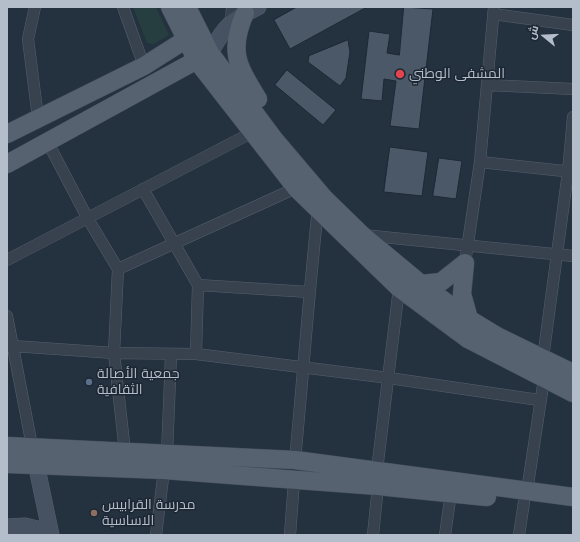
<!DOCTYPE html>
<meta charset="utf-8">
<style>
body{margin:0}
#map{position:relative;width:580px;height:542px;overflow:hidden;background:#24313f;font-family:Quicksand,Cairo,sans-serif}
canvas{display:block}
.frame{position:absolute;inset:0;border:8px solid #b4bdca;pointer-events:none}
.north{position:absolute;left:524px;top:16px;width:40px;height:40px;-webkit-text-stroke:3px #1d2734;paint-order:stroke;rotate:288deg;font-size:11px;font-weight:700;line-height:16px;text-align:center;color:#b4bdca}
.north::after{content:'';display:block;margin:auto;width:14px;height:18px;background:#b4bdca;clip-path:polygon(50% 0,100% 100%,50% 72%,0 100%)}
</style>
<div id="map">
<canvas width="580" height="542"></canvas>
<div class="frame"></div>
<div class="north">ش</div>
</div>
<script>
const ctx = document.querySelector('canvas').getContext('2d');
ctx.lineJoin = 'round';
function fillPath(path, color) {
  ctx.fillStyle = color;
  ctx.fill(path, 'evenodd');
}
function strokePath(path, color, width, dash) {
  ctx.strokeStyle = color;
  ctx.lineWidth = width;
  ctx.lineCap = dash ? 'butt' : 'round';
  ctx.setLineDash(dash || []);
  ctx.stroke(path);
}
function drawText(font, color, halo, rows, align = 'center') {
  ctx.font = font + ' Quicksand,Cairo,sans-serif';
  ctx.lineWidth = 3;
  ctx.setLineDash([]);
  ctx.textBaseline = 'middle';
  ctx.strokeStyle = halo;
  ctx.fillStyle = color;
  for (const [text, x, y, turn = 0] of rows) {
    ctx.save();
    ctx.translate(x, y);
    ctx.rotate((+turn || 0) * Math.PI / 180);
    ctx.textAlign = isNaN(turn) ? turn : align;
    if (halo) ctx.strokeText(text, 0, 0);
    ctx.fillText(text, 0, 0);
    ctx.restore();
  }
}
fillPath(new Path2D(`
 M133,7H156L169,35L154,44L147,43Z`), '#263e40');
const building = new Path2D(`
 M297,7H367L290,49L274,20Z
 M404,7L433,9L419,129L390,126L396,81L384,79L382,101L361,99L369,31L390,34L387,53L399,55Z
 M348,40L350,52L346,78L340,86L308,62L309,56Z
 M287,70L336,110L323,125L275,85Z
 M390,147L428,152L422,196L384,192Z
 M439,158L462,161L456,199L433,196Z`);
fillPath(building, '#4a5868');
strokePath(building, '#1f2936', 1);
const street = new Path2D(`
 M35,7L28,39L38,118
 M123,7L144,66
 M493,14L573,25
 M231,22L232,7
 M487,85L573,89
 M47,141L88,219L118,269L114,353L125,452
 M480,162L573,172
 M143,189L198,285L196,354
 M363,235L573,256
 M7,260L253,132
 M465,263L480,162L494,7
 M118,269L296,188
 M198,285L309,292
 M7,316L32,446
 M13,346L114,353L196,354L389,378L539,400
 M543,358L568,172L573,117
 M167,454L171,355
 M295,460C303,376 309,292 318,208
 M377,470L399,288
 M527,491L544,379
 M156,535L164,470
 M290,535L294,481
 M373,535L378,486
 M445,535L451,493
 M519,535L524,502`);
const secondary = new Path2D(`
 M210,53C225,26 230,21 258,7
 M34,454L51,535
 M7,527L25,526L50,532`);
const primary = new Path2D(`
 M170,7L197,61L296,188L399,288L468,339L573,393
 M187,7L210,53L274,139L324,198L362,235L421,284L469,319L497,336L573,373
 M245,13C228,52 238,66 258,99
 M7,134L144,66L196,33
 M7,164L206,55
 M465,263L462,294L469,319
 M421,284L441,282L465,263
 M7,446L295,460L573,497
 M7,464L164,470L378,486L487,497`);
strokePath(street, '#56606d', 12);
strokePath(secondary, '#56606d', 17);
strokePath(primary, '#444e5b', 19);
strokePath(street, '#38424f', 11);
strokePath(secondary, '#465262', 16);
strokePath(primary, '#56626f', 18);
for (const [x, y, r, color] of [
 [400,74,5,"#e0444e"],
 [89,382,4,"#5c6f8a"],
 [94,513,4,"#8d6e63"]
]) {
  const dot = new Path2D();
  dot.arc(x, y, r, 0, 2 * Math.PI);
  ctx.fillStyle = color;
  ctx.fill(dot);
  strokePath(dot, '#1d2734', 1.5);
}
drawText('14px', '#b4bdca', '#1d2734', [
 ["المشفى الوطني",409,74],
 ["جمعية الأصالة",97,374],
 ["الثقافية",97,390],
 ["مدرسة القرابيس",102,505],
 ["الاساسية",102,521]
], 'left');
</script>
